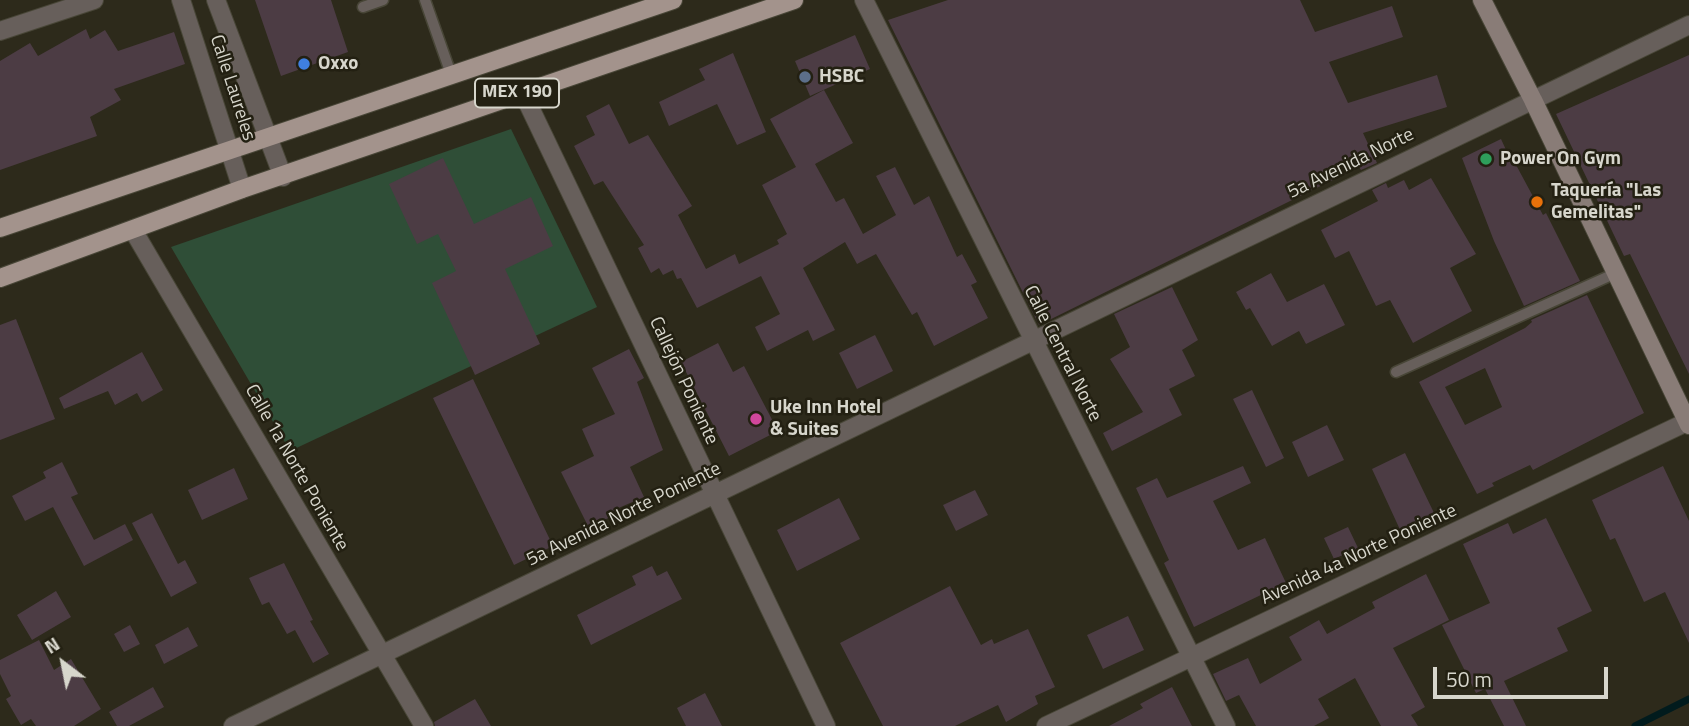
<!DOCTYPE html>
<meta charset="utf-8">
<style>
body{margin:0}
#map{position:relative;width:1689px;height:726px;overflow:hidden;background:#2d2a1b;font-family:"Titillium Web",sans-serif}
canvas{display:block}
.north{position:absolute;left:28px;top:628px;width:70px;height:70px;-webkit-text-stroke:5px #232012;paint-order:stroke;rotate:328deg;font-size:19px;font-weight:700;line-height:28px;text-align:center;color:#d7d6cc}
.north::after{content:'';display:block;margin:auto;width:24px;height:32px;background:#d7d6cc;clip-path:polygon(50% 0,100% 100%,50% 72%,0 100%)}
.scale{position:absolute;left:1433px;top:667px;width:175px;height:32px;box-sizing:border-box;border:4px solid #d7d6cc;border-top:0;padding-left:9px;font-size:21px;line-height:24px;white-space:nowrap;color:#d7d6cc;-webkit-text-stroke:5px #232012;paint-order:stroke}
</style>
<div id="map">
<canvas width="1689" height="726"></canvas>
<div class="north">N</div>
<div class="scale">50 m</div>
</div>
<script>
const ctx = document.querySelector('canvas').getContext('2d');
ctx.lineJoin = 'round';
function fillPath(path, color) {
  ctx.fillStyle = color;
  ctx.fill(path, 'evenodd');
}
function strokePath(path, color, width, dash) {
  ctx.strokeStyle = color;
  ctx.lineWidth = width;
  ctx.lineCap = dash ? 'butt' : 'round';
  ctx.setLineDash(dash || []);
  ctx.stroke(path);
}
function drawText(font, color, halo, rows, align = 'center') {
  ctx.font = font + ' "Titillium Web",sans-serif';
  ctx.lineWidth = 5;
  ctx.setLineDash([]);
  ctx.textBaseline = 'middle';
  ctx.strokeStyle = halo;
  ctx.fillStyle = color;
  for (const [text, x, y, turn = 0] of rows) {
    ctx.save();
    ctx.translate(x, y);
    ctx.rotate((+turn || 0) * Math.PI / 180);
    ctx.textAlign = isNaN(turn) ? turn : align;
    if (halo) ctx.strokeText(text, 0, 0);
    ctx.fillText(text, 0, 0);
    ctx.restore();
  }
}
fillPath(new Path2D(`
 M511,129L597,307L290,451L171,247Z`), '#2f4e37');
strokePath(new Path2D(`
 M1635,726L1689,699`), '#011b1d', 7);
fillPath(new Path2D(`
 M255,0H331L348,52L281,76Z
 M948,0H1300L1315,32L1392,6L1403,37L1329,62L1348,103L1437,75L1447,107L1363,133L1377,163L1361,170L1359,167L1039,325L888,20Z
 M86,29L90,39L105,30L118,51L174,32L185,64L114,89L121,100L90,117L97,136L0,170V61L30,43L38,56Z
 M855,35L870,69L810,96L795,61Z
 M733,53L766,132L737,145L717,104L669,126L659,102L705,80L699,69Z
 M1689,55V374L1630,254L1624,256L1556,114Z
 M824,90L853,143L815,164L836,202L844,198L863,234L896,215L876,176L895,167L914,205L929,196L957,257L962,254L977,282L971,285L988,318L934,346L917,312L912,315L876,254L857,264L845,242L803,268L835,330L813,341L808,330L767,351L755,327L780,314L761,276L697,308L681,278L677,279L673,270L663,275L659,268L651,273L638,248L644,245L603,181L594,185L574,146L595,135L586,116L609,104L629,144L648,135L692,206L678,215L706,269L735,254L739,264L779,244L777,240L787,234L762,185L796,167L770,119Z
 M1501,139L1513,165L1515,163L1543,215L1546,213L1580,281L1524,306L1494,241L1462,158Z
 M443,158L474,224L531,197L553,246L505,269L540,344L475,375L432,283L456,271L438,234L417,244L389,184Z
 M1431,178L1476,254L1450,268L1472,311L1413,343L1390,300L1376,306L1349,251L1335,258L1321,230L1378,201L1372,190L1386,183L1388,188L1404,180L1409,190Z
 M1271,273L1287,302L1324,284L1345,325L1306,344L1299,331L1272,346L1250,308L1246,310L1236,292Z
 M1172,287L1198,340L1182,350L1195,376L1169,389L1182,415L1112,451L1103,433L1143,412L1110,359L1130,347L1114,314Z
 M1587,295L1644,413L1533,470L1530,465L1492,483L1494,486L1477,494L1419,382L1525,328L1532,322L1531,320ZM1485,368L1502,407L1465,425L1445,387Z
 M16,319L55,419L0,440V325Z
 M875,335L893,371L857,389L839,353Z
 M718,343L733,372L744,366L778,431L729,456L681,362Z
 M629,349L644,378L637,382L663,450L630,467L644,497L614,510L616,514L589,528L561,472L594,456L582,429L615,414L592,368Z
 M142,352L163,390L142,402L137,393L115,405L108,391L64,409L59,398Z
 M473,379L553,546L514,565L433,398Z
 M1252,390L1284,458L1266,467L1233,399Z
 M1327,425L1344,460L1308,477L1292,442Z
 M1405,453L1436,517L1402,534L1372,469Z
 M62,462L78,494L71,497L94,540L125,524L133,540L84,566L53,507L25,521L12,496L46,478L43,472Z
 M1243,466L1251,483L1213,501L1238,550L1265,538L1286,583L1194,627L1164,563L1169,560L1136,488L1157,478L1167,498Z
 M1663,466L1689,521V643L1665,592L1644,602L1615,538L1610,540L1592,500Z
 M234,468L248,499L202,520L188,490Z
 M975,490L988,515L956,531L943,505Z
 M839,498L860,539L797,571L777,530Z
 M152,513L178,564L185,560L197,583L171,597L132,523Z
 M1546,518L1592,611L1557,628L1568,651L1504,681L1526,726H1504L1485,689L1476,693L1442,625L1490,603L1463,544L1508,523L1513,534Z
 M1348,527L1358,548L1334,559L1324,538Z
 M284,563L313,620L310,621L329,654L313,663L295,630L287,634L269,602L262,605L249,578Z
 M652,566L657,576L667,571L682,599L591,645L577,615L636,585L632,576Z
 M1426,574L1449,620L1393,648L1425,707L1411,715L1418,726H1381L1355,678L1318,699L1329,718L1314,726H1256L1239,695L1226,701L1213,674L1248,658L1260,684L1302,660L1289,637L1319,620L1327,634L1375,608L1372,602Z
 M950,586L981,645L992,639L994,644L1028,629L1055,687L1035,696L1038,704L1006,722L998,705L955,726H883L840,643Z
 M56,591L71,617L32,640L17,615Z
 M1128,616L1144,650L1103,669L1087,635Z
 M130,625L140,644L124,652L114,634Z
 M188,627L198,646L164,664L155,645Z
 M39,640L54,670L71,659L101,709L74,726H36L31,719L21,725L6,699L11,696L0,674V660Z
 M153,687L164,707L129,726H117L109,712Z
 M1172,687L1192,726H1109L1143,708L1140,704Z
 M705,693L722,726H686L677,708Z
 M475,699L491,726H435L434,722Z`), '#4c3c44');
const service = new Path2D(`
 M425,0L451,74
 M363,7L383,0
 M1396,372L1616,273`);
const minor = new Path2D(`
 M864,0L1226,726
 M0,31L94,0
 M522,91L826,726
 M133,230L424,726
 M233,726L1689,25
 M1046,726L1689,421`);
const tertiary = new Path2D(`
 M181,0L242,189
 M216,0L283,177`);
const secondary = new Path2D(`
 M1482,0L1533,100L1689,425`);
const primary = new Path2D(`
 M0,228L673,0
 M0,278L242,189L794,0`);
strokePath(service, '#484637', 13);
strokePath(minor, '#484637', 20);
strokePath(tertiary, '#484637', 20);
strokePath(secondary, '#484637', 20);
strokePath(primary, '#484637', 20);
strokePath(service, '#675f5b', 10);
strokePath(minor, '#675f5b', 18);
strokePath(tertiary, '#675f5b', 18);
strokePath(secondary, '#897c77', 18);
strokePath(primary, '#a3938c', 18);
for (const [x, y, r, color] of [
 [304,64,7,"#3f7fe0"],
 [805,77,7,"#5c6f8a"],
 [1486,159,7,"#2e9e5b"],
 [1537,202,7,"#e8710a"],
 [756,419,7,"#d1479c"]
]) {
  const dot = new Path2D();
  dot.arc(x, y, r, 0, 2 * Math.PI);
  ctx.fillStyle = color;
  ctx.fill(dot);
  strokePath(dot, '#232012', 2.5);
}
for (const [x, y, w] of [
 [517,93,84]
]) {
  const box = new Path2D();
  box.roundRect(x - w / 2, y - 14.5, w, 29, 5);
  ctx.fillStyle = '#232012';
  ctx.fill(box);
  strokePath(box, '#d7d6cc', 2);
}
drawText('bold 18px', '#d7d6cc', null, [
 ["MEX 190",517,93]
]);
drawText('bold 19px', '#d7d6cc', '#232012', [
 ["Oxxo",318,64],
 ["HSBC",819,77],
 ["Power On Gym",1500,159],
 ["Taquería \"Las",1551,191],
 ["Gemelitas\"",1551,213],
 ["Uke Inn Hotel",770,408],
 ["& Suites",770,430]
], 'left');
drawText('19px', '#d7d6cc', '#232012', [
 ["Calle Laureles",232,88,72],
 ["5a Avenida Norte",1351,164,-26],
 ["Calle Central Norte",1062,354,63],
 ["Callejón Poniente",683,381,65],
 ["Calle 1a Norte Poniente",296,468,60],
 ["5a Avenida Norte Poniente",624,515,-26],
 ["Avenida 4a Norte Poniente",1359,555,-25]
]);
</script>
